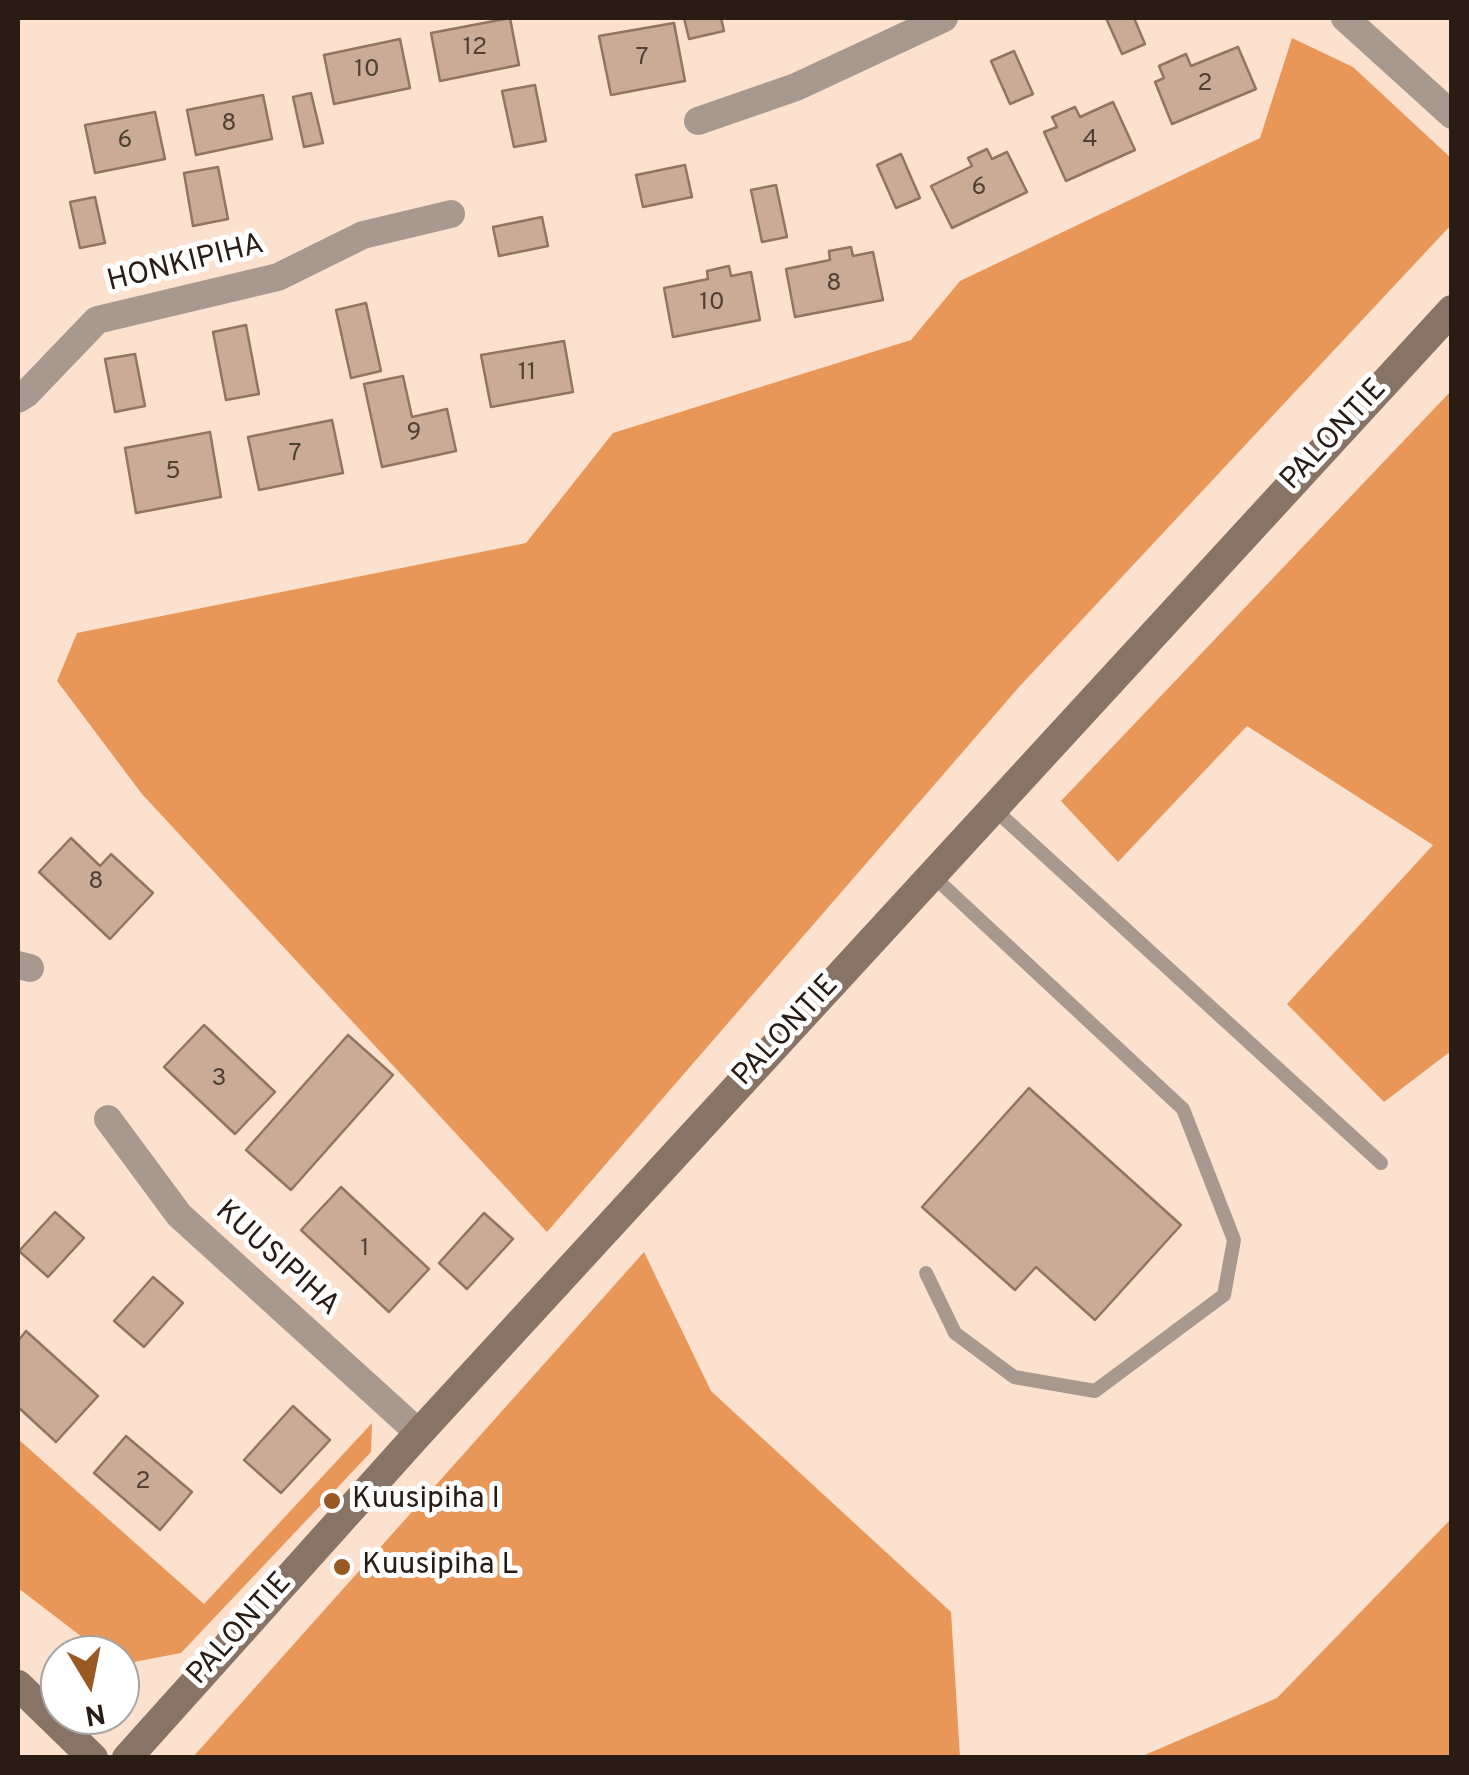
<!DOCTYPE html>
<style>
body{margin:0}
#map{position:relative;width:1469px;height:1775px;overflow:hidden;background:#fce1cf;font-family:Overpass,sans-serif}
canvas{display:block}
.frame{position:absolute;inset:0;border:20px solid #281c14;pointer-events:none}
.north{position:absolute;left:40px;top:1635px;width:100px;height:100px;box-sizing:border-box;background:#fff;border:2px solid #a9a4a1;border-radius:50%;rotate:170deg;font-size:28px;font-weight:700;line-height:40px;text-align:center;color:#281c14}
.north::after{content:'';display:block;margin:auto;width:35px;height:45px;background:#995923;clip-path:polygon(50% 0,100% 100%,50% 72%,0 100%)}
</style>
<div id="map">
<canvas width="1469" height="1775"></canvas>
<div class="frame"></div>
<div class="north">N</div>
</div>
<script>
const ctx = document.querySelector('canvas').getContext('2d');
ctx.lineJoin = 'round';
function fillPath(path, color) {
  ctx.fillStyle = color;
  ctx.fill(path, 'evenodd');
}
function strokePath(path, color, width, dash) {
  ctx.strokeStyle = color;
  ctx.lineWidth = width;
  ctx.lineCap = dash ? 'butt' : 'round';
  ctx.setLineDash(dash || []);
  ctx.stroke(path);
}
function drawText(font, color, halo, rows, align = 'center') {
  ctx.font = font + ' Overpass,sans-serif';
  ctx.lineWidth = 10;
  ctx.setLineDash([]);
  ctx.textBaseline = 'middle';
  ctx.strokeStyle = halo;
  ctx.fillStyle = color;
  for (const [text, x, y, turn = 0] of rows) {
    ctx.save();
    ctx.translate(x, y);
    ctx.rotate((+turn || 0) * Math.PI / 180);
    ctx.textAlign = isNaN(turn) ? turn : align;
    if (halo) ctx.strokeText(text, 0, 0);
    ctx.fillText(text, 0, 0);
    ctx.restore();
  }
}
fillPath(new Path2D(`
 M1292,38L1353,67L1451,158V225L1019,687L547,1232L142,794L57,681L77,633L526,543L613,433L911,340L960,281L1260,138Z
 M1451,391V1051L1384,1102L1287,1004L1433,845L1247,726L1118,862L1061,801Z
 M644,1252L711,1391L951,1612L960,1757H193Z
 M372,1423L371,1452L181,1653L134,1662L86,1640L18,1588V1439L204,1604Z
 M1451,1519V1757H1140L1277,1698Z`), '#e89759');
const building = new Path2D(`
 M510,18L519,65L440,81L431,33Z
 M684,18H721L724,31L689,39Z
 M1106,18H1134L1145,44L1122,54Z
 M674,23L685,81L611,95L599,36Z
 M400,39L410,88L334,104L324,55Z
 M1238,47L1256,89L1172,124L1155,82L1164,78L1159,66L1186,54L1191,66Z
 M1014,51L1033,94L1010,104L991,61Z
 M535,85L546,141L514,147L502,91Z
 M311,93L323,143L304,147L293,97Z
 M263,95L272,139L196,155L187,110Z
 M1113,102L1135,150L1066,181L1044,132L1057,127L1052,117L1075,107L1080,117Z
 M155,112L165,159L95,173L85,125Z
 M987,149L992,159L1007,152L1027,192L952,228L931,186L972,166L968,158Z
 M901,154L920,198L896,208L877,165Z
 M685,165L692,197L643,207L636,175Z
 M218,167L228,219L193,226L184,173Z
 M776,185L787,237L762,242L751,190Z
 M95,197L105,243L80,248L70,202Z
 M542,217L548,246L499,256L493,227Z
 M851,247L853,256L873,252L883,300L795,317L786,269L830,260L829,251Z
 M729,266L731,276L751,272L760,320L673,337L664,288L708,279L707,271Z
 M366,303L381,371L351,378L336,310Z
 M246,325L259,394L226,400L213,332Z
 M564,341L573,392L491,407L481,355Z
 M135,354L145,406L115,412L105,359Z
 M403,376L412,417L447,409L456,451L382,467L364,384Z
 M332,420L343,473L259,490L248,437Z
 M210,432L221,497L136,513L125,448Z
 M71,838L100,866L111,854L153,893L110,939L39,872Z
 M204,1025L275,1092L235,1134L164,1067Z
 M348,1035L393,1075L291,1190L246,1150Z
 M1029,1088L1181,1225L1095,1320L1036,1267L1015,1290L922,1207Z
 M341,1187L429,1269L389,1312L301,1230Z
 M55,1212L84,1238L48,1277L19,1251Z
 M484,1213L513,1239L467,1289L439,1263Z
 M153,1277L183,1303L144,1347L114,1321Z
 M26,1331L98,1396L56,1442L18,1407V1341Z
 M293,1406L330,1440L281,1493L244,1460Z
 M126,1436L192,1492L160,1530L94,1473Z`);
fillPath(building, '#cbab95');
strokePath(building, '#92745f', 2.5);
strokePath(new Path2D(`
 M993,808L1381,1163
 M926,1273L955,1333L1014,1377L1095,1391L1224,1295L1234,1240L1183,1109L932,875`), '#a79990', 14);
strokePath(new Path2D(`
 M1345,18L1452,115
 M698,121L796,87L944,18
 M18,399L26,394L97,320L278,277L363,235L451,214
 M18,965L30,968
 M108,1119L179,1215L419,1433`), '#a79990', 28);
strokePath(new Path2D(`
 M18,1685L93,1758
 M127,1758L419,1433L1452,310`), '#887466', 30);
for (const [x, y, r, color] of [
 [332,1501,10,"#995923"],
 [342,1567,10,"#995923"]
]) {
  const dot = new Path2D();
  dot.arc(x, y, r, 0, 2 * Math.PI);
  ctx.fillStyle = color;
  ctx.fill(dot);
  strokePath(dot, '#fff', 4);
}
drawText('25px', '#514034', null, [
 ["12",475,49],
 ["7",642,59],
 ["10",367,71],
 ["2",1205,85],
 ["8",229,125],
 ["4",1090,141],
 ["6",125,142],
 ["6",979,189],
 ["8",834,285],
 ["10",712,304],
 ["11",527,374],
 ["9",414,434],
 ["7",295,455],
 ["5",173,473],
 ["8",96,883],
 ["3",219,1080],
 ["1",365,1250],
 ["2",143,1483]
]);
drawText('30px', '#281c14', '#fff', [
 ["HONKIPIHA",186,265,-14],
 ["PALONTIE",1335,436,-47],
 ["PALONTIE",787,1032,-47],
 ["KUUSIPIHA",276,1260,42],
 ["PALONTIE",241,1630,-48]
]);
drawText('30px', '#281c14', '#fff', [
 ["Kuusipiha I",352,1501],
 ["Kuusipiha L",362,1567]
], 'left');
</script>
